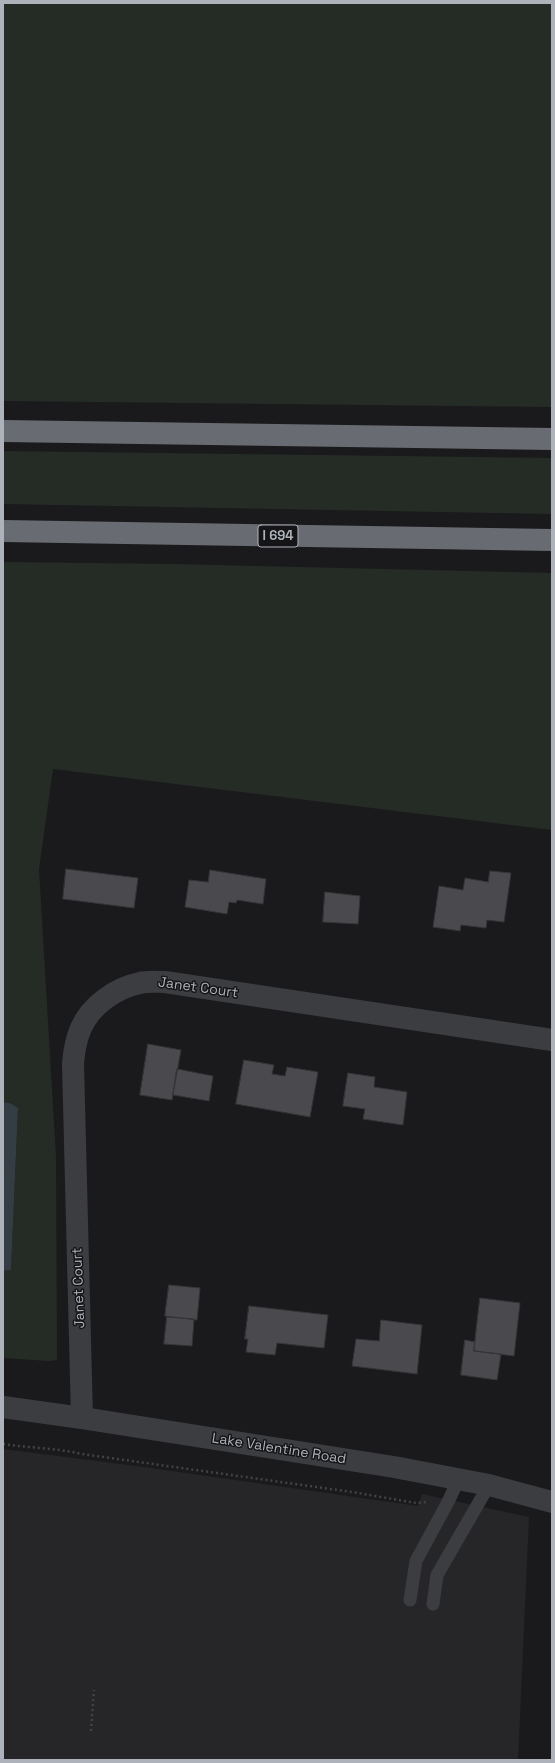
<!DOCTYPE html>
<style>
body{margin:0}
#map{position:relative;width:555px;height:1763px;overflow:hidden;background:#1a1a1c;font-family:"Space Grotesk",sans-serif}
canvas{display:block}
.frame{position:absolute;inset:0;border:4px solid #aeb2ba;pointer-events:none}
</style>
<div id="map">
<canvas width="555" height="1763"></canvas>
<div class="frame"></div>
</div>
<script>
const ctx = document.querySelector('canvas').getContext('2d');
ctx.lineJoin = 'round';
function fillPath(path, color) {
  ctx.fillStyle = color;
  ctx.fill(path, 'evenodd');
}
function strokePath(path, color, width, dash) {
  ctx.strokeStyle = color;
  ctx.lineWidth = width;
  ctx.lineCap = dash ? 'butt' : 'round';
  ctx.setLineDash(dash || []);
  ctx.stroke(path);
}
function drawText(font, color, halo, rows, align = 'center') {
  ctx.font = font + ' "Space Grotesk",sans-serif';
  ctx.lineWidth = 3;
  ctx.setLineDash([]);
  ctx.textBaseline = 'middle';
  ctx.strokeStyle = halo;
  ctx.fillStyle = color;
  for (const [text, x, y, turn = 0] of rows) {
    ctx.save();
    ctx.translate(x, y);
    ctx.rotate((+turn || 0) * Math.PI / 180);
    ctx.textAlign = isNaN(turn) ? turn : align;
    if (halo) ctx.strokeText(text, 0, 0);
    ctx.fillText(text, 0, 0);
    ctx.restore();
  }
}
fillPath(new Path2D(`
 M3,1449L144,1467L418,1506L422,1494L529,1517L518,1760H3Z`), '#262629');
fillPath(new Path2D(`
 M3,3H552V407L3,401Z
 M3,451L552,458V514L3,504Z
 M3,562L173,564L552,573V830L53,769L39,869L56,1157L57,1360L49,1361L3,1358V1271L11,1270L18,1108L10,1103L3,1102Z`), '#252c26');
fillPath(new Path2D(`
 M3,1102L10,1103L18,1108L11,1270L3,1271Z`), '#353d44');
const building = new Path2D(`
 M66,869L138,878L134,908L63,899Z
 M210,870L266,879L263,904L237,900L236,903L229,902L227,914L185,907L189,880L208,882Z
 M490,871L511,873L504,922L487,920L486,928L461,925L460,931L433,927L439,886L463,890L465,878L488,882Z
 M325,892L360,896L358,924L323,922Z
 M148,1044L181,1050L172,1100L140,1095Z
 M244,1060L274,1065L272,1074L285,1076L287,1067L318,1072L310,1117L236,1104Z
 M177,1069L213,1076L209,1101L173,1095Z
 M348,1073L375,1077L374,1087L407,1092L403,1125L363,1119L365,1109L343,1106Z
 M169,1285L200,1288L197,1320L165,1316Z
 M480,1298L520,1303L514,1356L474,1351Z
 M249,1306L328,1315L324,1348L277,1343L275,1355L246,1352L248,1339H245Z
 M167,1317L194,1319L192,1346L164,1344Z
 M381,1320L422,1325L417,1374L352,1366L356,1339L379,1341Z
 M465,1340L475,1342L474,1351L501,1354L497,1380L461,1375Z`);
fillPath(building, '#4a4a4e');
strokePath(building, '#353538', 1);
strokePath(new Path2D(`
 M3,1444C29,1448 56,1448 82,1454L352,1492L416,1503L426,1502
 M91,1731L94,1690`), '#424348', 2.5, [2, 3]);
strokePath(new Path2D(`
 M410,1600L416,1561L449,1500L458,1480
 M433,1604L437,1575L489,1485`), '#3c3d41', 13);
strokePath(new Path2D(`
 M82,1418L73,1064C74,1051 76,1039 81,1028C91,1005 116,988 140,983C148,981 157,982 165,982L552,1040`), '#3c3d41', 22);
strokePath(new Path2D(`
 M3,1407L82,1418L394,1467L489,1485L552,1502`), '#3c3d41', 22);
strokePath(new Path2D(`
 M3,431L552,439
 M3,531L552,540`), '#686b71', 22);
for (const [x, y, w] of [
 [278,536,40]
]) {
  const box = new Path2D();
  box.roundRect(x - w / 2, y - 11, w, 22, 3);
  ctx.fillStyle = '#151517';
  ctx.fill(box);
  strokePath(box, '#aeb2ba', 1);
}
drawText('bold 13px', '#aeb2ba', null, [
 ["I 694",278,536]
]);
drawText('14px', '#aeb2ba', '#151517', [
 ["Janet Court",198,988,8],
 ["Janet Court",79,1288,-92],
 ["Lake Valentine Road",279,1449,9]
]);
</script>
